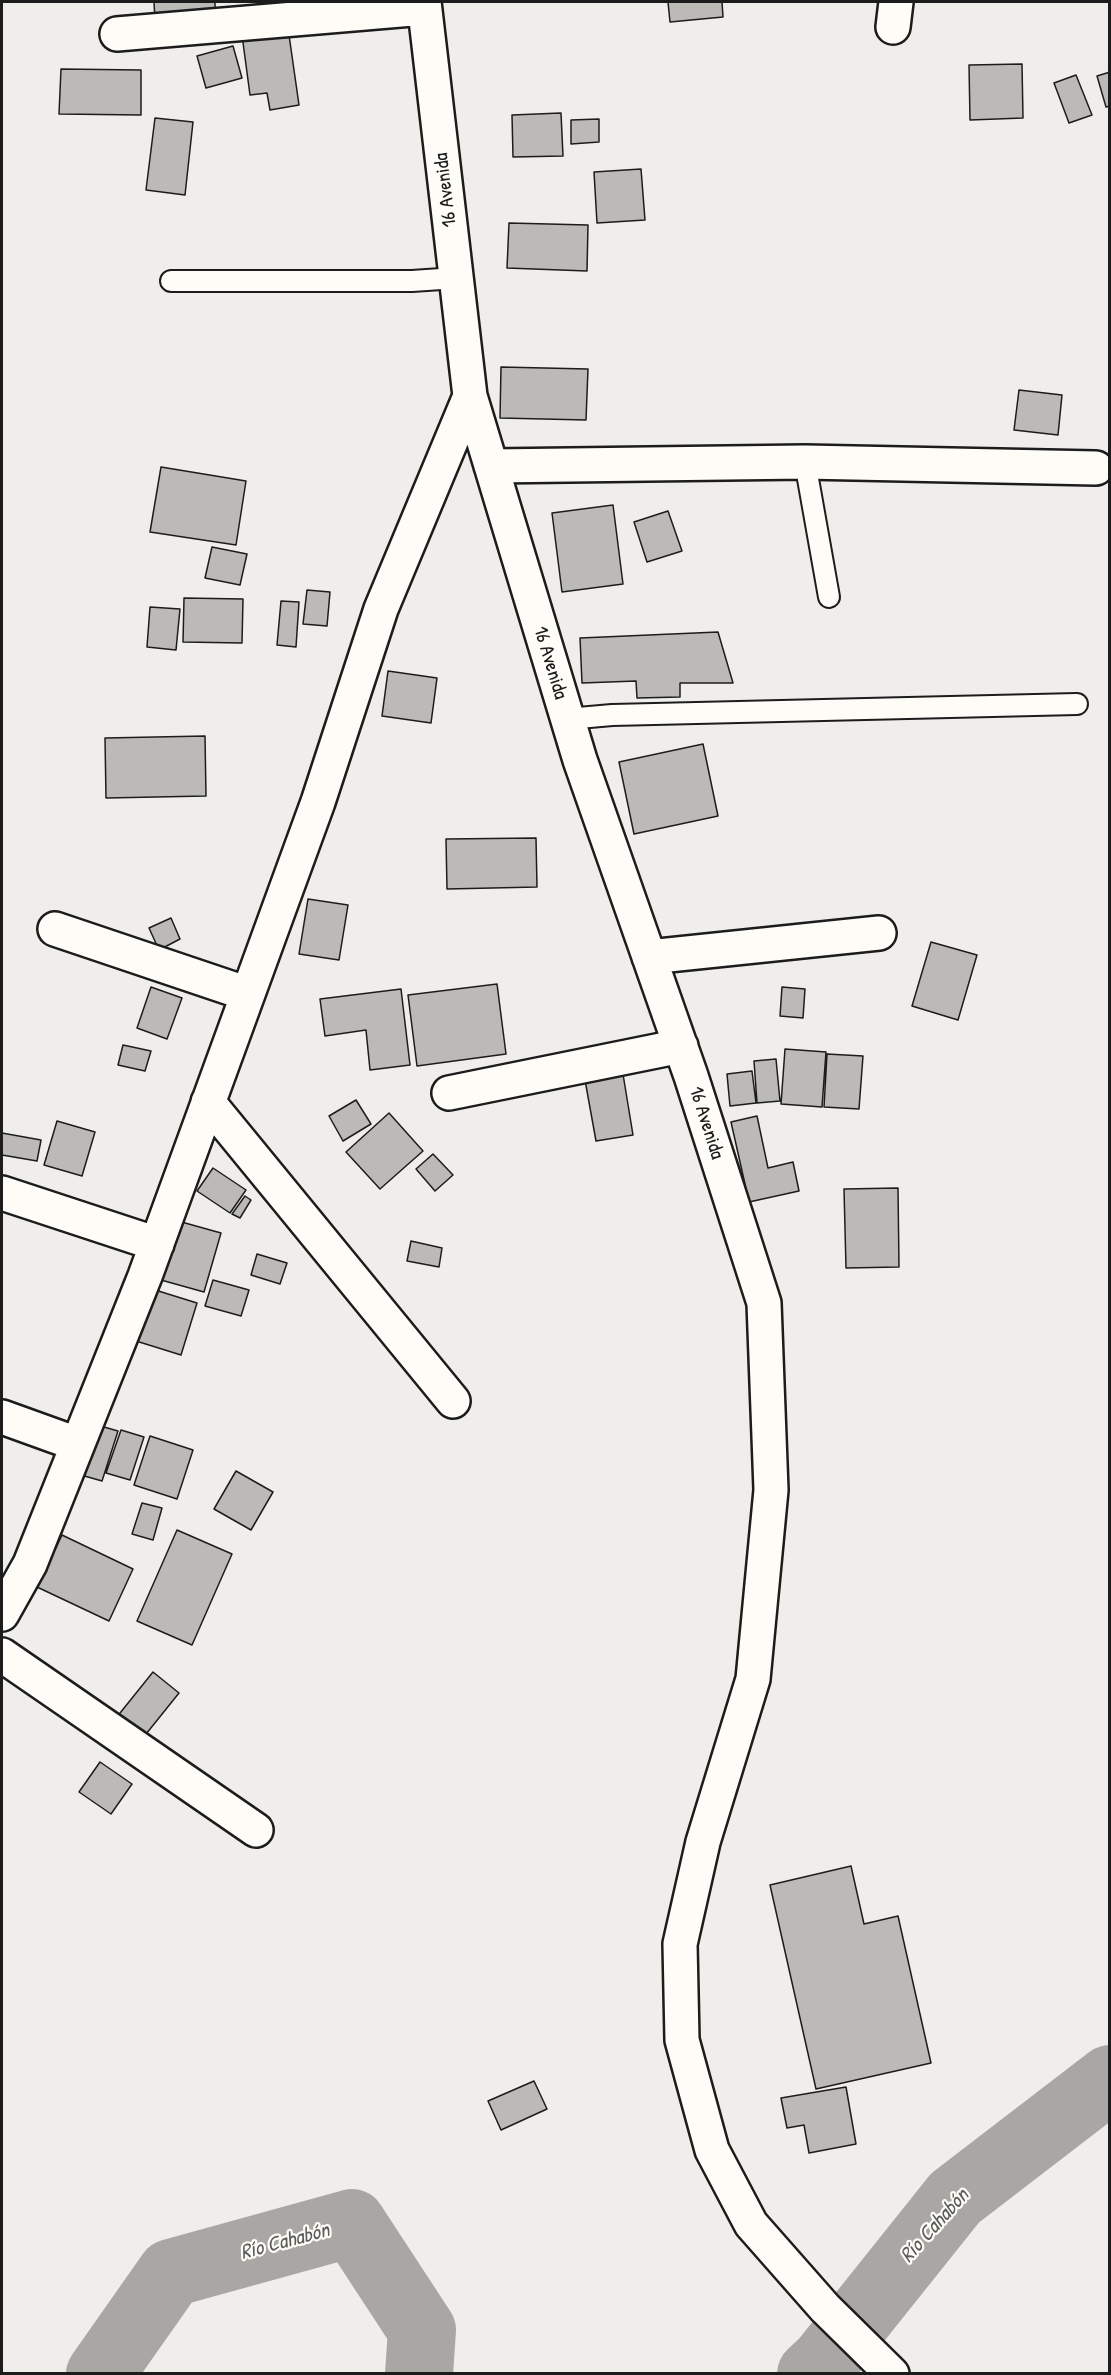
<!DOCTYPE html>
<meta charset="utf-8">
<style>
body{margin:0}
#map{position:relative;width:1111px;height:2375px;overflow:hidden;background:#f0eeea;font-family:"Patrick Hand",sans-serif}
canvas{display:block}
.frame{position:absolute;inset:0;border:3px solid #1c1c1c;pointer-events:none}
</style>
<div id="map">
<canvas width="1111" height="2375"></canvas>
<div class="frame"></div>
</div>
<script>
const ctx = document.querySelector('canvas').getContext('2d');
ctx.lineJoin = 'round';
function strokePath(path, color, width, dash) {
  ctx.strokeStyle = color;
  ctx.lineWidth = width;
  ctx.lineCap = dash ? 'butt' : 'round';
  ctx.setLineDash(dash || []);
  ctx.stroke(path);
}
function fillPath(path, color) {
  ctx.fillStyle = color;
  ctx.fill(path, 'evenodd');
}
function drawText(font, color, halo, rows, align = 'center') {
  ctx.font = font + ' "Patrick Hand",sans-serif';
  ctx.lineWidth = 4.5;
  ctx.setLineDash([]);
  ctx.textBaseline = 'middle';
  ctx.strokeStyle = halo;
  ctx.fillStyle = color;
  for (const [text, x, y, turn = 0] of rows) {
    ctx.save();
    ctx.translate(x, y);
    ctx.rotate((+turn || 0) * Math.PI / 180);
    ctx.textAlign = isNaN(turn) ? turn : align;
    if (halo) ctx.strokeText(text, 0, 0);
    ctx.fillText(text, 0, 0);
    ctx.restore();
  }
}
strokePath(new Path2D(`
 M100,2374L171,2273L352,2223L422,2330L419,2374
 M811,2374L824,2362L955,2198L1110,2079`), '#a8a7a3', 68);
const building = new Path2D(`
 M154,2H215V18L155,20Z
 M668,2H722L723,17L670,22Z
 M288,28L299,105L270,110L267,93L250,95L242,35Z
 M233,46L242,78L206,88L197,56Z
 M1022,64L1023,118L970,120L969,65Z
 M61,69L141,70V115L59,114Z
 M1110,72V106L1106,107L1097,76Z
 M1076,75L1092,115L1069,123L1054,83Z
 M561,113L563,156L513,157L512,115Z
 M155,118L193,122L185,195L146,190Z
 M599,119V142L571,144V120Z
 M641,169L645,220L597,223L594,172Z
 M509,223L588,225L587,271L507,268Z
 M501,367L588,369L586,420L500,418Z
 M1019,390L1062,395L1058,435L1014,430Z
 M161,467L246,481L236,545L150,532Z
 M613,505L623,584L562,592L552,513Z
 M668,511L682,551L647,562L634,522Z
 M212,547L247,554L240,585L205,578Z
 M307,590L330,592L327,626L303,624Z
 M184,598L243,599L242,643L183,642Z
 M281,601L299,602L296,647L277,645Z
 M150,607L180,609L176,650L147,647Z
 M718,632L733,683H680V697L637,698L636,681L582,683L580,638Z
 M388,671L437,678L431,723L382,716Z
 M205,736L206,796L106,798L105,738Z
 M703,744L718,816L634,834L619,762Z
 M536,838L537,887L447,889L446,839Z
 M308,899L348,905L339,960L299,954Z
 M171,918L180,939L159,950L149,928Z
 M931,942L977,955L958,1020L912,1006Z
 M497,984L506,1054L417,1066L408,995Z
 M151,987L182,998L167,1039L137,1028Z
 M782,987L805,989L803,1018L780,1016Z
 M401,989L410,1065L370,1070L366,1030L325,1036L320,999Z
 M123,1045L151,1051L145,1071L118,1065Z
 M785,1049L826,1052L822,1107L781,1104Z
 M827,1054L863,1056L859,1109L824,1107Z
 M776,1059L780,1101L757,1103L754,1061Z
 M621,1062L633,1135L596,1141L583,1069Z
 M752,1071L756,1103L730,1106L727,1074Z
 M356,1100L371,1124L343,1141L329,1116Z
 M389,1113L423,1151L380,1189L346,1152Z
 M757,1116L768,1168L793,1162L799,1191L749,1202L731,1122Z
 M57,1121L95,1132L82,1176L44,1165Z
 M2,1133L41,1140L37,1161L2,1155Z
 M433,1154L453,1175L435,1191L416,1169Z
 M213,1168L246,1190L230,1213L197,1191Z
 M898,1188L899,1267L846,1268L844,1189Z
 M245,1196L251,1200L240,1218L232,1214Z
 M178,1221L221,1233L204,1292L161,1280Z
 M411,1241L442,1248L439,1267L407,1261Z
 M257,1254L287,1263L280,1284L251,1275Z
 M213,1280L249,1290L241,1316L205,1306Z
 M152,1289L197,1303L181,1355L136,1341Z
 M90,1423L118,1431L102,1481L74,1473Z
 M121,1430L144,1437L130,1480L106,1473Z
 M150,1436L193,1450L177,1499L134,1485Z
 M236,1471L273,1492L251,1530L214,1509Z
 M142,1503L162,1508L153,1540L132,1534Z
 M177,1530L232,1554L192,1645L137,1621Z
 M62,1535L133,1569L109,1621L37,1587Z
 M153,1672L179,1693L138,1744L112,1723Z
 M100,1762L132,1784L111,1814L79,1792Z
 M851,1866L864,1924L898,1916L931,2063L816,2089L770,1885Z
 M534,2081L547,2109L501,2130L488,2101Z
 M846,2087L856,2144L809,2153L804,2125L787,2128L781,2098Z`);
fillPath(building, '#bbbab6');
strokePath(building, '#1c1c1c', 1.5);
const lane = new Path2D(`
 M171,281H412L456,278
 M805,462L829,597
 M567,719L612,715L1077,704`);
const street = new Path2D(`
 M424,2L470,396L580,760L691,1076L764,1303L771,1490L753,1679L703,1842L680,1944L682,2040L712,2150L751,2224L825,2308L892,2374
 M893,27L896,2
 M117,34L424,8
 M491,466L805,462L1096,468
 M55,929L248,994
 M649,957L879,933
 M449,1093L681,1046
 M208,1102L453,1401
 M2,1193L157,1244
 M2,1417L77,1444
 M2,1614L30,1564L145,1276L318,802L381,609L470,396
 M2,1655L256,1830`);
strokePath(lane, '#1c1c1c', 24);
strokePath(street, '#1c1c1c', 38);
strokePath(lane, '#fdfcf7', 20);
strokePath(street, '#fdfcf7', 33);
drawText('20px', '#1c1c1c', '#fdfcf7', [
 ["16 Avenida",446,190,-97],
 ["16 Avenida",550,663,73],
 ["16 Avenida",706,1123,72]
]);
drawText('italic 21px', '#5b5b59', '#fdfcf7', [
 ["Río Cahabón",935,2226,-48],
 ["Río Cahabón",285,2242,-15]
]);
</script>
